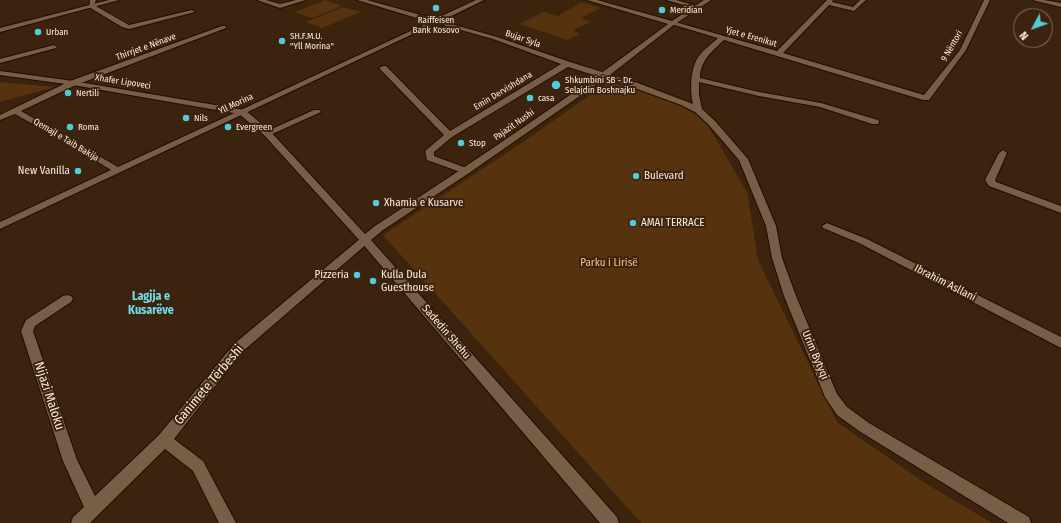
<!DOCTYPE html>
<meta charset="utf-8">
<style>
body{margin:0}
#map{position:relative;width:1061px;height:523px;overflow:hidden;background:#3b230e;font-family:"Fira Sans Condensed",sans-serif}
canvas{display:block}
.north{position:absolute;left:1013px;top:8px;width:40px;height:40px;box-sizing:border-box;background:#3b230e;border:1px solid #887362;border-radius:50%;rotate:229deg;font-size:11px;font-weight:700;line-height:16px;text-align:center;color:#fcecdf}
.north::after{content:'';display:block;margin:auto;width:14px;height:18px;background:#52cbd9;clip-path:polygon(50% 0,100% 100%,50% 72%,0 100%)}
</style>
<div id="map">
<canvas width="1061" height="523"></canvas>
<div class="north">N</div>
</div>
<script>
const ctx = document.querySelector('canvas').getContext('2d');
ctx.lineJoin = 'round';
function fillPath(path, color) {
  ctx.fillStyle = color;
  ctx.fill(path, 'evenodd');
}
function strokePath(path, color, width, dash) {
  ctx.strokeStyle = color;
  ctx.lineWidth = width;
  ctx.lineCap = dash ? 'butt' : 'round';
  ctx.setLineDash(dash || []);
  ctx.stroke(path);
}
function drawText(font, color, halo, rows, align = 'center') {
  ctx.font = font + ' "Fira Sans Condensed",sans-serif';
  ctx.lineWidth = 4;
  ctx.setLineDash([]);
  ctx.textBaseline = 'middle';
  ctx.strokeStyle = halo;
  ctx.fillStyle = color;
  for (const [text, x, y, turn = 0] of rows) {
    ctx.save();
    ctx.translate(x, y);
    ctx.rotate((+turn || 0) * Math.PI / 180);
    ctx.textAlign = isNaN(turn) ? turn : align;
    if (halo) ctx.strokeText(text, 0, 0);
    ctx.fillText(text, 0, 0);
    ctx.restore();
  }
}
fillPath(new Path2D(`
 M325,0L342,6L312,18L295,12Z
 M581,2L601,8L581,18L591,22L573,30L580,34L568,40L519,24L544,12L558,16Z
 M343,7L361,12L322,28L305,22Z
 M610,81L660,94L704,119L747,192L758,260L837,422L925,483L992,523H641L383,235L526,140Z
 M0,82L55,87L0,102Z`), '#56320e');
const minor = new Path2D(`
 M90,0H96L94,5L129,25L192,10L195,12L129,29L122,27L89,7Z
 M257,0H266L280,4L296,0H306L280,8Z
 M357,0H367L435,19L476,0H484L441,21L497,37L570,62L638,83L693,104C690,90 690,68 699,56C704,49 712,44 718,38L671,24V22H675L777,51L827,0H833L832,2L853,7L860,0H866L854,11L829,5L783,53L924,95L960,50L984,0H990L966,50L929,100H923L724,40C712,51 700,61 700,78L759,92L821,103L878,120L879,122L878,124H872L820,107L759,96L699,82V95L702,109L715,121L748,159L776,226L782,258L796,296L837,394L847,407L869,423L1029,517L1031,523H1008L859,431L837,415L825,397L784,296L772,258L766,226L739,160L709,125L695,112L681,105L632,87L568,67L452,137L434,152V156L469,169L471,171L469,173H463L427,160L425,151L444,135L379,68L383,66H386L450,131L561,64L493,39L436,23L0,229V222L111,170L63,141L15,114L0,120V115L70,81L222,26H226V28L76,85L21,111L118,167L430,22Z
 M666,0H676L701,7L698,9Z
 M1032,0H1044L1061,3V7Z
 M54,45L57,47L56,48L0,63V59Z
 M314,110H320L321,112L270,135H264L263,133Z
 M1003,150L1007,153L995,180L996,182L1061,206V213L989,186L985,180L999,153Z
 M827,223L867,239L1061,337V348L859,243L823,228L822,226Z
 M365,237L369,238L370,240L369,242L242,352L174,439L203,461L236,523H219L193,471L165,449L90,523H71L73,517L84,507L63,461L21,331L26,320L63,296L67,295L71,296L73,299L71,302L35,326L33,331L77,460L95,496L159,435L234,344L361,238Z`);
const tertiary = new Path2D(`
 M109,0H119L0,32V28Z
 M587,0H597L672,21L704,0H711L675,24L610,75L469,173L383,230L371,240L617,517L619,523H600L361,242L264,135L239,114L73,85L0,75V71L73,81L245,110L270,131L365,234L375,226C475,161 573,95 668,24Z`);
strokePath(minor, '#210c00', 2);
strokePath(tertiary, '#210c00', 2);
fillPath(minor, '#785d47');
fillPath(tertiary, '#785d47');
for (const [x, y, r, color] of [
 [436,8,4,"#52cbd9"],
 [662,10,4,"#52cbd9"],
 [38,32,4,"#52cbd9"],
 [282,41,4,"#52cbd9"],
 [556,85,5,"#52cbd9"],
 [68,93,4,"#52cbd9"],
 [530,98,4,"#52cbd9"],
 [186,118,4,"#52cbd9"],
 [70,127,4,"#52cbd9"],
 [228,127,4,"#52cbd9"],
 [461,143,4,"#52cbd9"],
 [78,171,4,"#52cbd9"],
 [636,176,4,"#52cbd9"],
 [376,203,4,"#52cbd9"],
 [633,223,4,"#52cbd9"],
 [357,275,4,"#52cbd9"],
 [373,281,4,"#52cbd9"]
]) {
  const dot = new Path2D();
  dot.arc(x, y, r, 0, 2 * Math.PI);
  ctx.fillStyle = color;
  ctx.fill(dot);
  strokePath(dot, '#3b230e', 1.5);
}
drawText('9px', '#fcecdf', '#3b230e', [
 ["Meridian",670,10],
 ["Raiffeisen",436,20,"center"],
 ["Bank Kosovo",436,30,"center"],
 ["Urban",46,32],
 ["SH.F.M.U.",290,36],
 ["\"Yll Morina\"",290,46],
 ["Shkumbini SB - Dr.",565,80],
 ["Selajdin Boshnajku",565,90],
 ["Nertili",76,93],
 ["casa",538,98],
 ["Nils",194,118],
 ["Roma",78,127],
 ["Evergreen",236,127],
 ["Stop",469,143]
], 'left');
drawText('9px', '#fcecdf', '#3b230e', [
 ["Yjet e Erenikut",751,37,16],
 ["Bujar Syla",523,39,19],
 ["9 Nëntori",952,46,-60],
 ["Thirrjet e Nënave",146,47,-20],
 ["Xhafer Lipoveci",123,82,9],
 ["Emin Dervishdana",503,91,-31],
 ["Yll Morina",236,104,-25],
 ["Pajazit Nushi",514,125,-35],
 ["Qemajl e Taib Bakija",66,140,31]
]);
drawText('11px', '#fcecdf', '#3b230e', [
 ["New Vanilla",70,171,"right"],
 ["Bulevard",644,176],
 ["Xhamia e Kusarve",384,203],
 ["AMAI TERRACE",641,223],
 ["Pizzeria",349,275,"right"],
 ["Kulla Dula",381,275],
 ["Guesthouse",381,288]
], 'left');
drawText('11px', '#fcc190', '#3b230e', [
 ["Parku i Lirisë",609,263]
]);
drawText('11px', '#fcecdf', '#3b230e', [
 ["Ibrahim Asllani",945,283,27],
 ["Sadedin Shehu",446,332,49],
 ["Urim Bytyqi",815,355,67]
]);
drawText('bold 12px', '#72dde9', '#3b230e', [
 ["Lagjja e",151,297],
 ["Kusarëve",151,311]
]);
drawText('13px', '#fcecdf', '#3b230e', [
 ["Ganimete Tërbeshi",209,385,-50],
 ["Nijazi Maloku",49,396,72]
]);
</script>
